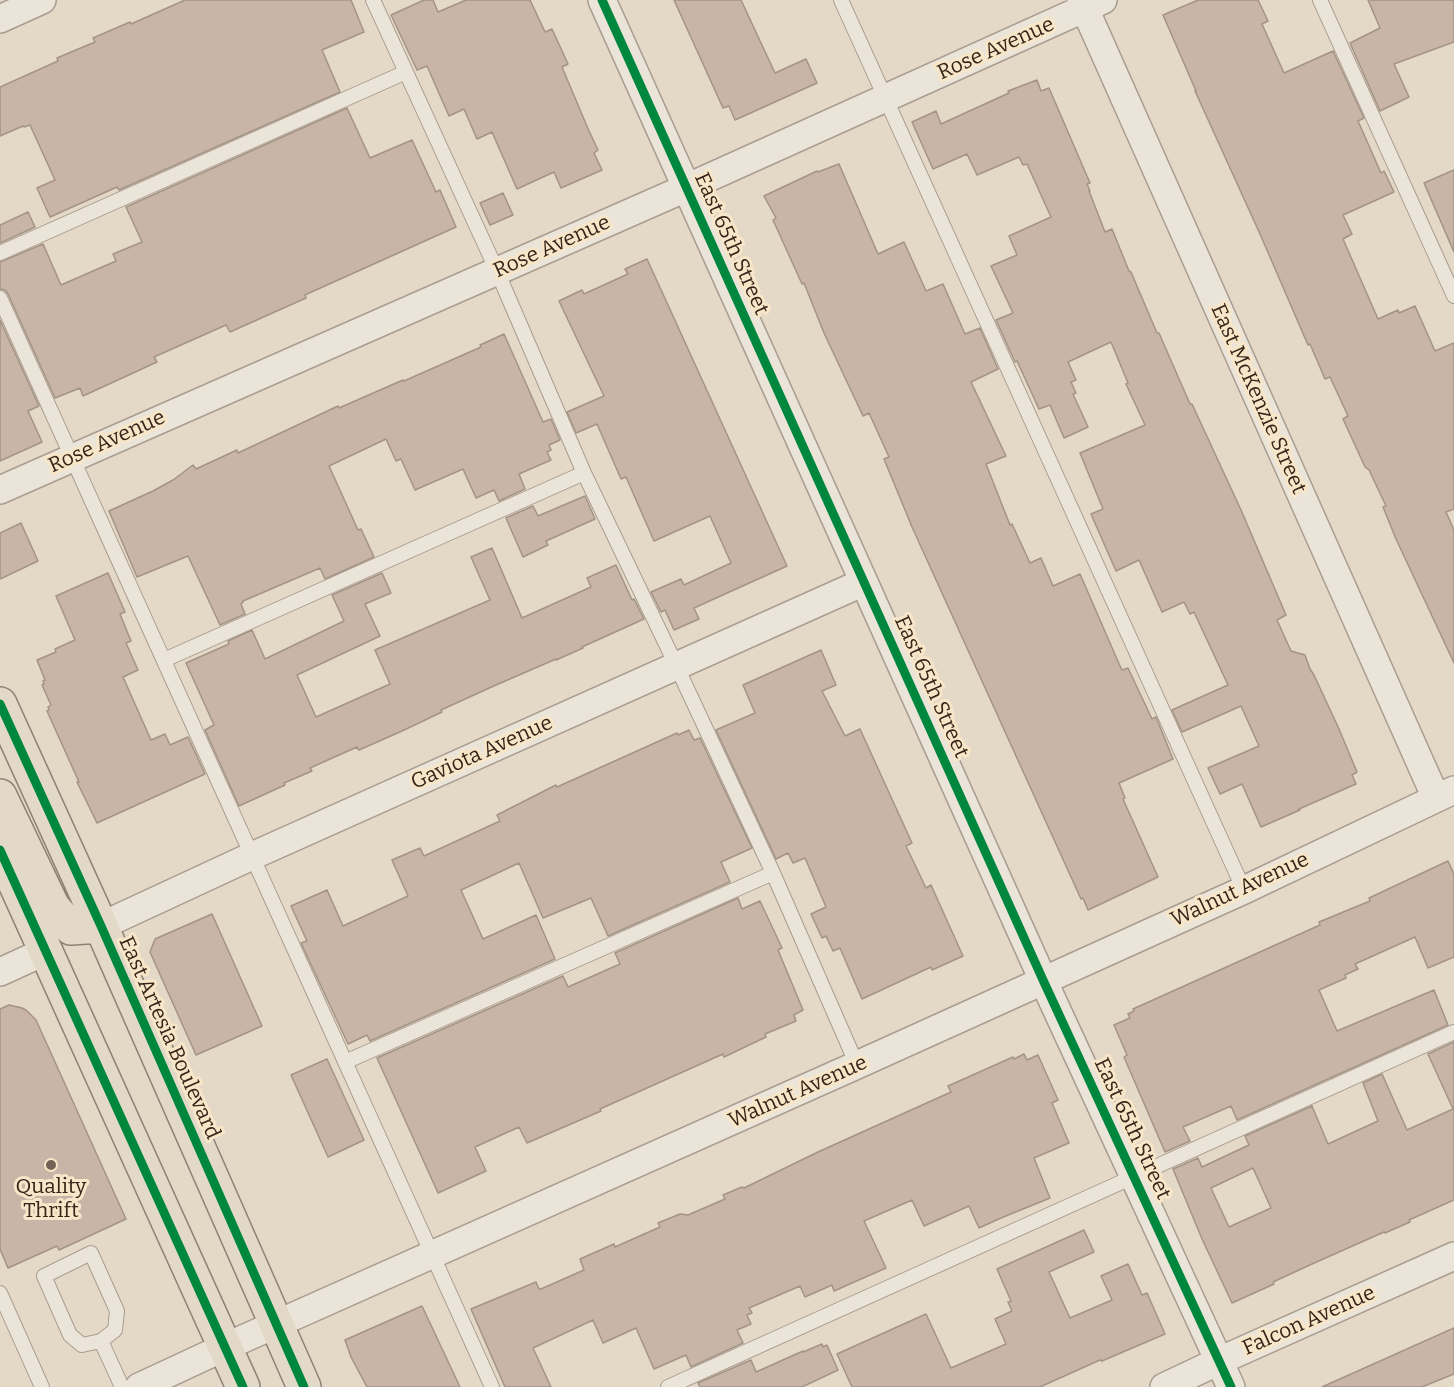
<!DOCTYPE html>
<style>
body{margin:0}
canvas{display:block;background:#e4d8c6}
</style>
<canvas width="1454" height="1387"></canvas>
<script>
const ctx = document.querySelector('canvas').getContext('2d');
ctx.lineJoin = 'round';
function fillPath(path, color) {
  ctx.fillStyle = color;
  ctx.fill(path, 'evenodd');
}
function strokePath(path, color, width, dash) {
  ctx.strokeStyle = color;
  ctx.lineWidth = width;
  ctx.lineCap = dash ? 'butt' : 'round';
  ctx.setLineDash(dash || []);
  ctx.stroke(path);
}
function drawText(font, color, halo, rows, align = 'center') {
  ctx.font = font + ' Bitter,serif';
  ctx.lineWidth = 6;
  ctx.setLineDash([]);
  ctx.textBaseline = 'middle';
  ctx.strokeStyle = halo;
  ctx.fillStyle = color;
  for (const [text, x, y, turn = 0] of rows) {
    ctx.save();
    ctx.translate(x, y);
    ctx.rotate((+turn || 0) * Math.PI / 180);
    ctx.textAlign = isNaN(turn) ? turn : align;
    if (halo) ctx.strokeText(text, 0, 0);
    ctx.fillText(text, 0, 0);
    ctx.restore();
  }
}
const building = new Path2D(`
 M185,0H351L364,32L322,50L340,92L119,190L117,187L50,217L37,188L55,180L30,125L24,127L23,126L0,136V87L58,61L57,58L95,42L93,38L130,22L131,24Z
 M424,0H433L438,12L466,0H530L545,32L552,29L568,64L562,67L589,131L598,150L594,153L602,170L561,188L554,172L517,189L492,132L477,139L464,109L449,116L427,66L417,70L391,15Z
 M674,0H741L775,73L806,59L817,83L735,120L729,106L723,108Z
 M1198,0H1258L1268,21L1262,24L1284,73L1333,51L1364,118L1358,121L1381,173L1384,171L1394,192L1343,215L1352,234L1343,239L1378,319L1398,310L1399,313L1415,306L1435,351L1454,343V509L1446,512L1454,530V663L1396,539L1383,507L1386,506L1369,470L1365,467L1343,419L1348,416L1330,377L1325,379L1310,344L1308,345L1260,234L1195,91H1196L1163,15Z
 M1368,0H1454V42L1394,64L1409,97L1380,111L1350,43L1380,28Z
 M1037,80L1041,91L1049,88L1090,183L1087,184L1090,191H1089L1105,232L1112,229L1129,271L1131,272L1157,333H1159L1190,404H1192L1241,510L1286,615L1277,620L1291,651L1305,655L1310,669L1314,675L1339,729L1357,772L1352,775L1356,784L1299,809L1300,810L1261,827L1242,784L1220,794L1208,768L1259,746L1241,706L1182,732L1172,710L1228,685L1194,612L1190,614L1184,602L1162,612L1139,560L1116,571L1091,514L1103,509L1080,453L1145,425L1126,384L1128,383L1111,342L1068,362L1076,380L1071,382L1076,393L1073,394L1088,427L1064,438L1050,405L1039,409L1017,361L1015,362L996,320L1013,313L991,266L1017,255L1009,236L1051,217L1027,164L1023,165L1019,157L977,175L967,154L933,169L912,122L936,111L941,124L1009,93L1008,91Z
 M347,108L370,158L412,140L436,192L440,190L456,227L307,294L305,295L306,298L230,332L226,325L154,357L157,362L83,396L80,388L55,398L8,294L5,290L0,289V262L43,244L61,285L116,261L113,254L142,242L126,207Z
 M839,164L878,254L904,242L926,291L943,284L965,334L980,328L998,369L971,382L1006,456L986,464L1010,525L1012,524L1030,563L1041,558L1053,586L1080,574L1120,666L1122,670L1128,668L1152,719L1156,717L1173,759L1119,783L1125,798L1123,799L1158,877L1088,910L1083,898L1081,899L912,527L884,459L889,457L869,413L863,416L824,333L804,283L802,284L773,220L776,218L764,196L817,171L818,172Z
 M1454,170V252L1424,183Z
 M503,193L513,215L490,225L480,203Z
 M28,212L35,227L0,243V225Z
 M647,259L787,566L694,608L699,619L674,630L665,610L661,612L651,592L681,579L684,585L731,563L710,516L654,541L626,477L621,479L597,424L576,433L567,412L604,396L559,301L582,290L584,294L628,274L625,269Z
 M0,320L39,406L28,411L42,442L0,461Z
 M504,334L543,422L551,419L560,440L549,445L551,450L547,452L551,460L519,474L525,489L499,501L494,490L476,498L463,469L415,490L401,459L396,461L386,439L329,466L358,530L361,529L374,557L325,579L320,568L243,601V602L241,604L245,614L220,625L188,556L137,577L109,511L153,491L173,480L193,465L196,469L237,450L238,453L338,406L339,408L403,380L404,381L481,347L480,345Z
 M585,496L595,519L546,541L548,545L523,557L506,518L533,506L538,516Z
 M21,523L38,561L0,579V533Z
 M492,548L522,618L591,587L587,578L616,565L632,600L634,599L644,619L582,647L583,648L556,660V659L496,685L441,710L442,712L402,731L359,750L357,747L310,768L312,771L284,783L285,785L239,806L205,730L214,725L186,663L229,644L228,641L252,630L265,659L344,621L332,595L382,573L391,593L365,604L380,636L297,675L316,717L390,684L375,650L490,600L471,557Z
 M108,573L125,612L120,614L131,641L126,643L138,670L123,677L151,740L165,734L170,745L188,737L205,774L97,823L77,782H79L47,711L49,710L48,707L51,705L42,685L44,684L43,681L45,680L37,660L56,652L55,649L75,640L56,596Z
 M821,650L836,685L822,691L845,736L860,729L912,843L906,846L926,888L931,885L963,956L932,970L931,967L862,999L840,948L833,951L826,936L822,938L811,914L826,907L805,858L793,863L788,853L776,859L716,730L755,713L743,685Z
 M689,730L694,740L700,738L752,848L721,862L730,882L608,936L591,898L543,918L519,863L461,890L483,939L536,915L555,959L370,1041L367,1035L348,1044L301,943L307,941L291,906L327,890L343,926L408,896L392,860L420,848L424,856L500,821L497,815L556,785L557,787L677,733L678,735Z
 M1448,861L1454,874V957L1428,968L1415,937L1355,964L1358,969L1345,975L1346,978L1319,990L1337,1031L1434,990L1448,1025L1237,1120L1231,1106L1183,1127L1190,1141L1165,1152L1124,1057L1127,1055L1114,1025L1130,1018L1128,1014L1134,1011L1133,1009L1320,925L1319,922L1370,901L1369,898Z
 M738,898L742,909L760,901L782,948L778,950L803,1010L794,1015L796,1021L765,1034L766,1037L724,1057L723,1054L600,1109L601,1111L527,1143L519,1127L475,1147L486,1171L438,1193L377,1058L563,976L568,987L620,964L615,953Z
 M212,914L262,1026L196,1055L150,952L155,939Z
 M9,1005L22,1008L26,1010L36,1020L126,1219L59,1250L57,1246L8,1268L0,1249V1009Z
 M1454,1042V1200L1409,1220L1410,1222L1385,1233L1384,1232L1312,1264L1273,1282L1274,1284L1232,1303L1202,1239L1173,1169L1198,1158L1202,1167L1249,1145L1245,1136L1312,1106L1328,1144L1378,1121L1363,1083L1382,1074L1407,1130L1453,1109L1428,1054ZM1253,1168L1271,1208L1229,1227L1211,1188Z
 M1024,1054L1027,1060L1038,1055L1058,1100L1052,1103L1069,1143L1034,1158L1050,1198L1001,1218L979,1228L969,1206L924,1226L912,1200L864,1221L886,1268L834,1291L832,1285L805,1297L800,1286L749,1308L752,1313L747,1315L751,1324L737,1330L743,1343L691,1367L686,1355L654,1369L636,1328L603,1343L593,1320L533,1348L551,1387H505L471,1309L536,1282L539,1289H541L584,1270L580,1259L614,1244L615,1247L660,1227L658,1223L680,1214L688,1215L725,1199L723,1195L742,1187L744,1188L818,1152L951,1092L948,1086L1013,1057L1014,1059Z
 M327,1059L364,1140L328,1157L291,1075Z
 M1084,1230L1094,1252L1049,1272L1070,1318L1112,1300L1101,1276L1128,1264L1142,1295L1147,1293L1165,1334L1102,1361L1100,1360L1040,1387H852L837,1354L926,1314L951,1368L1006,1344L995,1319L1012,1311L1008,1302L1011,1301L997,1269Z
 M422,1306L460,1387H367L351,1357L345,1340Z
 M1454,1328V1374L1422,1387H1322Z
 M822,1344L823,1347L827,1345L838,1370L802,1387H700L698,1383L751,1360L756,1372L803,1351V1352Z`);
fillPath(building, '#c8b5a7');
strokePath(building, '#a49386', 1.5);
const service = new Path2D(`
 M373,0L497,271L584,473L676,665L773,873L857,1065
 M841,0L1244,890
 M1320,0L1454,296
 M0,253L406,72
 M0,298L492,1387
 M164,660L584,473
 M345,1062L773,873
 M91,1253L117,1311L115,1330L101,1341L82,1345L70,1335L44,1276Z
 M0,1293L42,1387
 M101,1341L122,1387
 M668,1387L1454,1032`);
const minor = new Path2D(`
 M602,0L1043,980L1231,1387
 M1081,0L1436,798
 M0,19L42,0
 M0,490L686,188L1103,0
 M101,926L252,856L864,582
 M0,972L46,951
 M139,1387L225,1347L857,1065L1244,890L1454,790
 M1164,1387L1219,1361L1454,1256`);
const primary = new Path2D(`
 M0,704L101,926L304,1387
 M0,796L53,907L71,928L101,926
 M0,850L243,1387`);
strokePath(service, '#a89d90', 16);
strokePath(minor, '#a89d90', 30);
strokePath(primary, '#8e8377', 36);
strokePath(service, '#ebe4d9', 14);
strokePath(minor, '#ebe4d9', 27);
strokePath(primary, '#e3d9c9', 33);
strokePath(new Path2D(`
 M602,0L1043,980L1231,1387
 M0,704L101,926L304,1387
 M0,850L243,1387`), '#00873e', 9);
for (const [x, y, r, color] of [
 [51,1165,6,"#736356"]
]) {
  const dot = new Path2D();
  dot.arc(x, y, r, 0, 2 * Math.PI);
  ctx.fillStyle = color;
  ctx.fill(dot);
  strokePath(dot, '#f8e6c9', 2);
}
drawText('21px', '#362419', '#f8e6c9', [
 ["Rose Avenue",996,49,-24],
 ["East 65th Street",731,244,66],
 ["Rose Avenue",552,247,-24],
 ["East McKenzie Street",1258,399,66],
 ["Rose Avenue",107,442,-24],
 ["East 65th Street",931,687,66],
 ["Gaviota Avenue",482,753,-24],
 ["Walnut Avenue",1240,890,-25],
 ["East Artesia Boulevard",169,1038,66],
 ["Walnut Avenue",798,1092,-24],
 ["East 65th Street",1132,1129,65],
 ["Falcon Avenue",1309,1321,-24]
]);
drawText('21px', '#362419', '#f8e6c9', [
 ["Quality",51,1187],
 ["Thrift",51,1211]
]);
</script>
